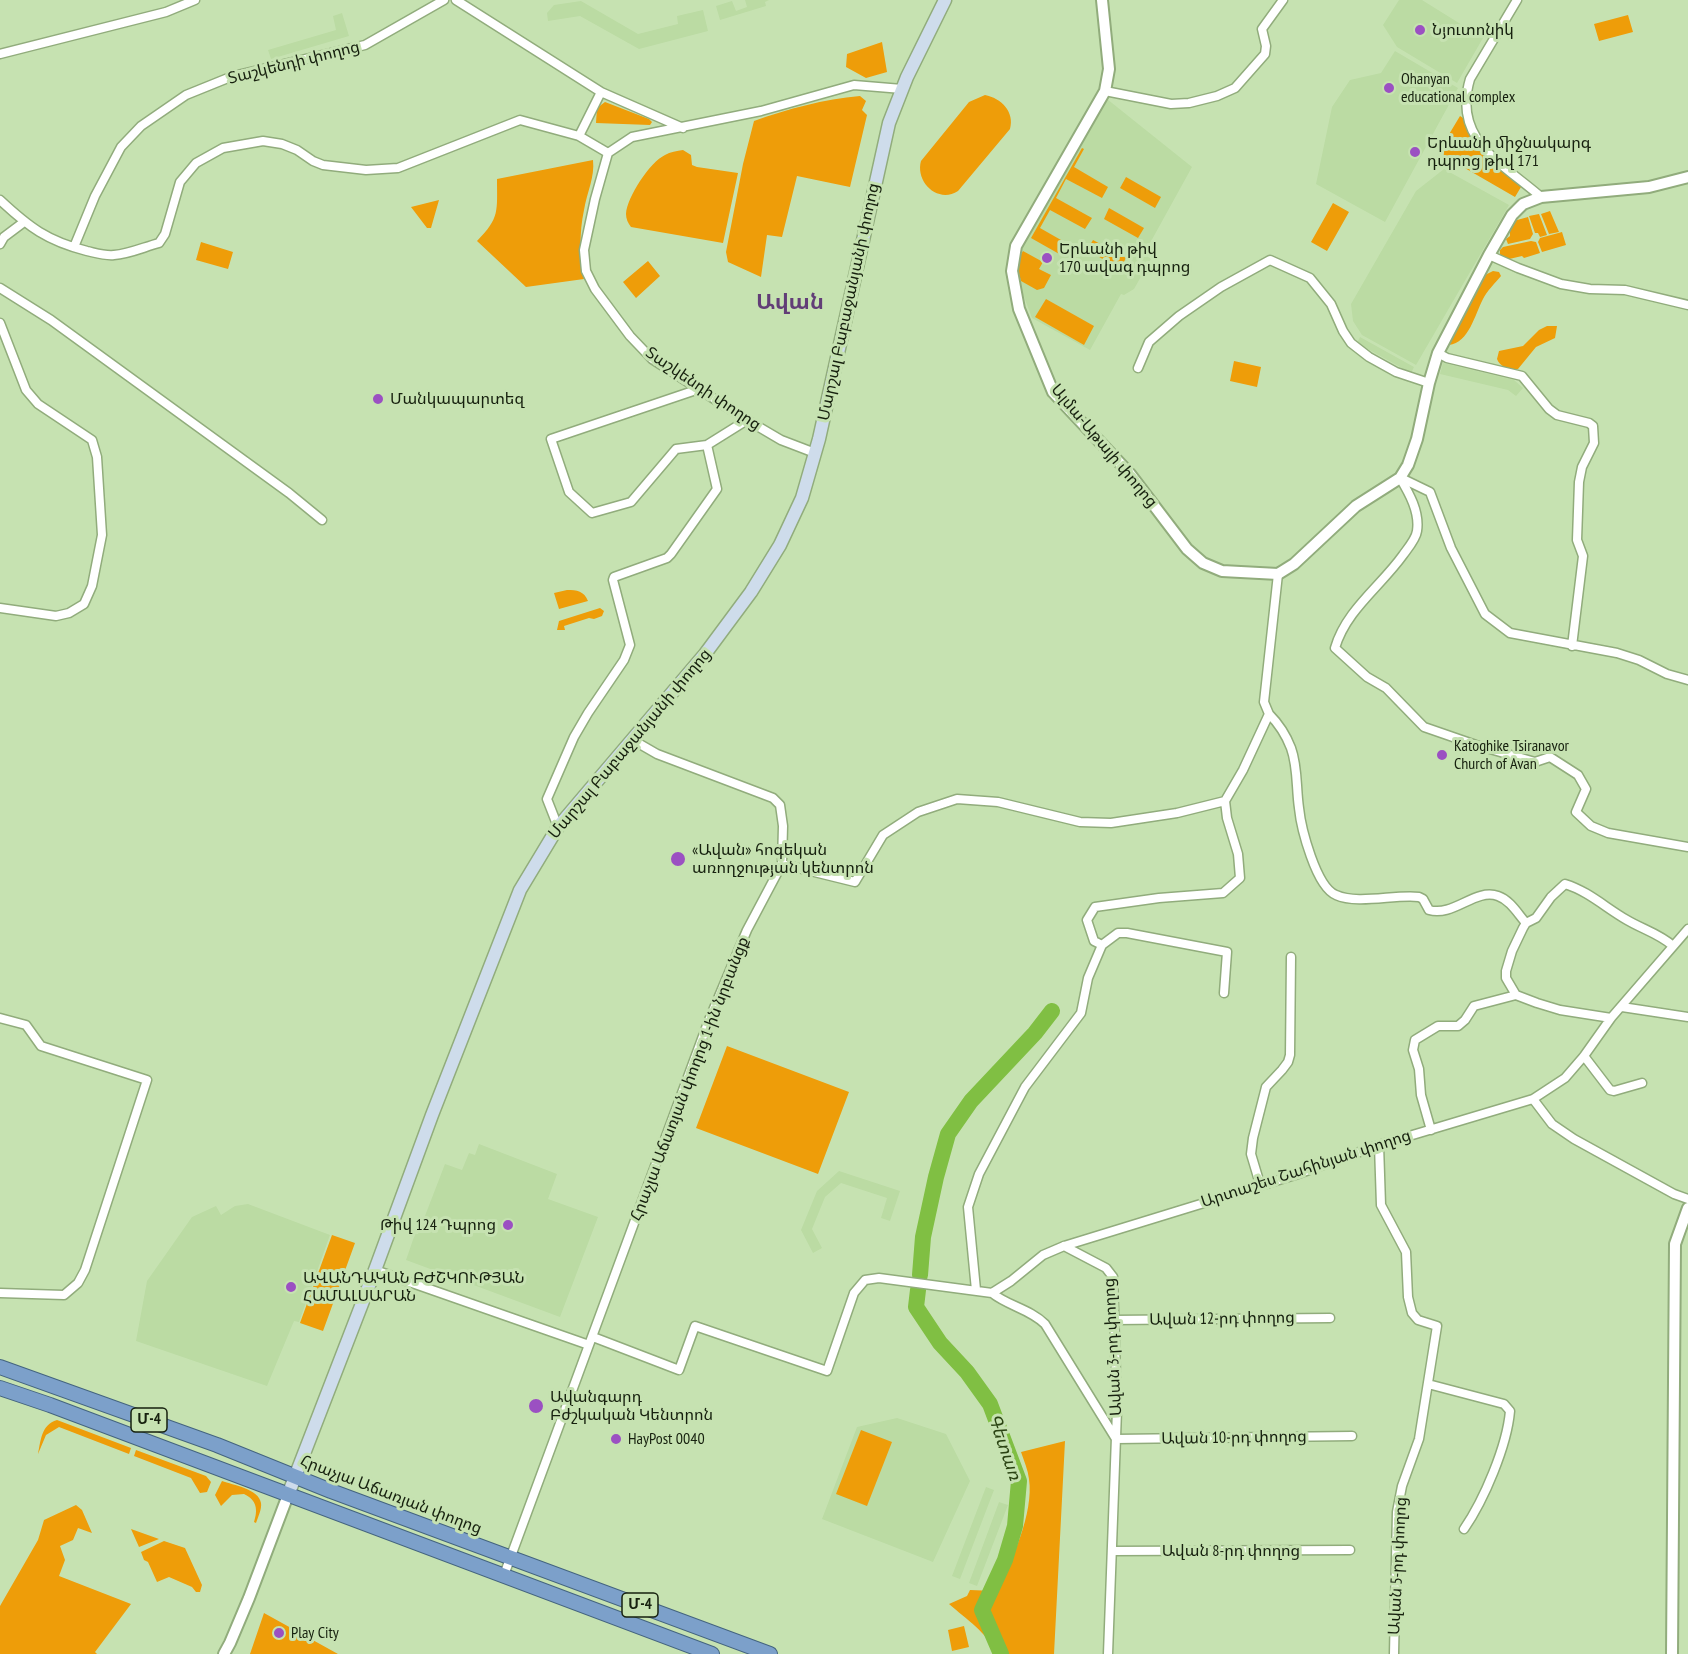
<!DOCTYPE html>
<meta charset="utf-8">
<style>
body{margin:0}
canvas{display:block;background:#c6e2b1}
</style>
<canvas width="1688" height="1654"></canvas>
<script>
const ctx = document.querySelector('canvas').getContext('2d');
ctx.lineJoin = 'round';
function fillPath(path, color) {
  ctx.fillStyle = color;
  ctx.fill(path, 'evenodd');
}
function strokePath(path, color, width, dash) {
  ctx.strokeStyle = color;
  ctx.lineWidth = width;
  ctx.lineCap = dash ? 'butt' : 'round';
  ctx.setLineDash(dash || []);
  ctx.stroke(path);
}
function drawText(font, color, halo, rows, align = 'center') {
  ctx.font = font + ' "PT Sans Narrow","Noto Sans Armenian",sans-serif';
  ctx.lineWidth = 6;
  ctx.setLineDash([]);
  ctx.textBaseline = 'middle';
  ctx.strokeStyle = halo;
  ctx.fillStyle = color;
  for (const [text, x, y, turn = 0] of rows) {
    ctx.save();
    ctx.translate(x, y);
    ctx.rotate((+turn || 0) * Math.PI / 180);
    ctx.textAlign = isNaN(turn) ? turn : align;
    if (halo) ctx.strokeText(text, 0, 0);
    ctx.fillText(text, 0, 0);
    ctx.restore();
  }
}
fillPath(new Path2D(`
 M745,0H769L765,2L766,6L720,20L716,6L732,1L736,11L747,7Z
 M1399,0H1422L1483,38L1457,83L1397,47L1383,25Z
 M581,1L638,34L678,24L677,16L703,10L708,31L639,49L580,16L548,21L547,13L554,5Z
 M342,13L349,36L271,59L268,50L336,30L333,16Z
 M1395,51L1458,88L1385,222L1316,184L1332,107L1350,80L1381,73Z
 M1107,99L1192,167L1144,254L1151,259L1134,289L1124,295L1121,294L1090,350L1032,318L1012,265Z
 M1444,169L1509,205L1416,365L1362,335L1353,321L1351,304L1416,191Z
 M1360,337L1414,367L1411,373L1357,343Z
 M1443,363L1514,380L1523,388L1516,396L1508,390L1440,374Z
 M479,1144L557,1174L548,1199L598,1217L560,1317L406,1260L415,1234H418L445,1164L462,1170L469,1153L475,1155Z
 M839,1171L900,1191L890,1221L881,1218L887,1198L841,1183L825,1197L812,1229L822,1248L813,1253L801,1230L817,1191Z
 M248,1204L330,1235L299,1322L294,1321L267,1386L136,1341L147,1281L192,1217L216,1206L221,1215L235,1206Z
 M897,1418L946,1434L970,1481L933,1562L822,1519L857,1427Z
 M986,1487L994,1490L960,1579L952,1576Z
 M999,1502L1008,1505L977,1586L969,1583Z`), '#bbdba3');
fillPath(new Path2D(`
 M1628,15L1633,32L1599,41L1594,24Z
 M882,42L887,72L866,78L846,67L847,54Z
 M985,95C1001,98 1015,112 1010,129L958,191C938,204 915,182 921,161L969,102Z
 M860,96L866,101L862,110L867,115L850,187L797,176L782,237L767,235L761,277L728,262L726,252L743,164L754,121C788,109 824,99 860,96Z
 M605,102L649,119L652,122L650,125L596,123L597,108Z
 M1460,116L1463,118C1470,150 1497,167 1521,187L1515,197L1444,156L1442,146Z
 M1082,148L1084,149L1074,167L1108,187L1102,198L1066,179L1056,198L1092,218L1085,229L1050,210L1040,228L1075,248L1071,254L1064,250L1061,255L1031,238Z
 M683,150L691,155L692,165L697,167L738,173L723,243L631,227C628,223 626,219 626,214C627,197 650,162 665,155C670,152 677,151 683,150Z
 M593,160C595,177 587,192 584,210C579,233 580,256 584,279L526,287L477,241C500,218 497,211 497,179Z
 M1126,177L1161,197L1155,208L1120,188Z
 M439,200L431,228H427L411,207Z
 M1333,203L1349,212L1327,251L1311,242Z
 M1109,208L1144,228L1138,238L1104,219Z
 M1550,211L1559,232L1549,234L1541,214Z
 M1539,214L1547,235L1540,237L1538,233H1535L1529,216Z
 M1528,217L1533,234L1530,239L1508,244L1506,239L1510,236V222Z
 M1562,232L1566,245L1542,252L1538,242L1540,238Z
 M1093,240L1126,258L1120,269L1087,250Z
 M1531,241L1536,242L1540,253L1524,258L1522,256L1505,260L1500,257V250L1503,247Z
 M201,242L233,252L228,269L196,260Z
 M1023,251L1043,262L1039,269L1051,275L1044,288L1037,290L1021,281L1016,263Z
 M648,261L660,276L636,298L623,282Z
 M1493,271L1499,272L1501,276C1495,283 1487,291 1483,299C1475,314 1469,343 1449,345L1448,342L1485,275Z
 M1046,299L1094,326L1084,345L1035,317Z
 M1547,326H1557L1555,338L1536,347L1518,369C1509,370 1500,367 1497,359L1499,351L1523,346L1539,330Z
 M1234,361L1261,367L1257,387L1230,381Z
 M567,590C577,590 584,591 588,601L559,609L554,593Z
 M600,608L604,611L602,616L594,619L589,618L564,626L565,630H557L559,621Z
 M727,1046L849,1092L818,1174L696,1128Z
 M332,1235L355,1243L323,1331L300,1323Z
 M57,1420L131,1448L129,1454L59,1427L46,1435L38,1454C41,1440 41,1425 57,1420Z
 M861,1430L892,1442L867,1506L836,1494Z
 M1065,1441L1054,1654H996C988,1633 966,1619 949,1604L967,1596L970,1590L994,1591C1012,1564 1034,1512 1029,1479C1028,1470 1024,1461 1021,1452Z
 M136,1450L206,1476L211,1482L207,1492L200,1493L191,1478L134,1456Z
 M222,1481C233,1485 259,1489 261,1503C262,1509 258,1517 256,1523L254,1522C258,1510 257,1500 244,1494L232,1495L221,1506L215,1495Z
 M76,1505L82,1510L92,1533L78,1528L73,1540L60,1546L65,1560L59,1576L131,1604L95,1652L97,1654H0V1606L38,1540L44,1520Z
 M131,1529L159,1539L139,1547Z
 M164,1541L185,1548L202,1585L200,1592H196L192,1587L169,1577L157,1582L148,1562L144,1560L141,1552Z
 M264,1613L338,1654H250Z
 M964,1626L969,1647L952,1651L948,1630Z`), '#ee9d09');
strokePath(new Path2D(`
 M920,1275L923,1237L936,1177L948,1134L971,1101L1035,1033L1052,1011
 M918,1290L916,1307L940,1343L967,1372L990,1404L1019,1481L1015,1526L1005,1560L982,1610L1001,1654`), '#80bf43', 16);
const minor = new Path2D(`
 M456,0L601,92L683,128
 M1517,0L1470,79C1452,140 1502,163 1541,197
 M0,54L166,12L195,0
 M1105,91L1171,104L1189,103L1217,96L1235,88L1265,54L1266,46L1262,29L1283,0
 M579,136L601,92
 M0,200C29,227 47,241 87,251C96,253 105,256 114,255C129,254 144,247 159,243L165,234L180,182L196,163L223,148L263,141L282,144L297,150L313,161L323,165L366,170L398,168L520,120L579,136L608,153
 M0,244L4,237L24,222
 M74,247L95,196L121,147L141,126L186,95L233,76L365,45L444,0
 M1489,255L1518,268L1561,284L1590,289L1625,290L1688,305
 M0,288L51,320L289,493L322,520
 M0,323L26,390L38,404L92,440L97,457L102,535L92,586L84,604L69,613L56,616L0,608
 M1438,353L1447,358L1522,376L1549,409L1557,415L1589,423L1593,426L1594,443L1582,467L1579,482L1577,540L1583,556L1572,646
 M1138,368L1149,342L1179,316L1221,287L1270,260L1310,278L1331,304L1343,331L1351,343L1369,357L1396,372L1429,383
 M699,389L551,439L569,492L592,513L631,502L676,449L707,445
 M815,453L781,440L747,420L652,359L630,336L595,289L586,271L584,250L595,199L608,153L632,137L761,111L854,85L902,89
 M1400,478C1409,493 1420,512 1417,531C1416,539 1408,548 1403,555C1381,586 1346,610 1335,648L1367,677L1386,688L1424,727L1476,745L1535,762L1550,757L1578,775L1586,789L1576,812L1591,826L1608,833L1688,847
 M1401,478L1430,492L1451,548L1485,614L1510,633L1617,653L1639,660L1667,674L1688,680
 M1269,714C1279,724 1286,735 1291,748C1298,767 1296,788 1299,808C1301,828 1316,887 1336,895C1358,905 1395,894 1419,897L1423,899L1429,910C1454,917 1475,888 1498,896C1510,900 1518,914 1526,923
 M558,827L547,799L574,737L588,713L624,660L630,645L613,580L614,577L667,558L671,554L717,489L707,445L747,420
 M782,864L855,882L883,835L918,812L957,799L998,802L1080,822L1111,823L1177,813L1225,801L1243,770L1269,714L1264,702L1278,574
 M1102,945L1094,941L1087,920L1095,907L1159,898L1223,893L1240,878L1238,854L1227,818L1225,801
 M1622,1007L1688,1017
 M0,1018L26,1025L41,1046L147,1080L85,1270L78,1283L64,1295L0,1293
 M1611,1018L1560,1010L1537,1003L1516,995L1506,978V971L1512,951L1523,928L1526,923L1536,918L1551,897L1565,884C1588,891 1606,908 1627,920C1642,929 1660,934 1673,946
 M1584,1056L1610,1090L1614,1091L1642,1083
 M1533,1099L1552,1124L1574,1139L1674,1194L1688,1199
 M1431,1130L1421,1095L1419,1069L1413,1050L1415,1040L1438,1026H1458L1465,1020L1474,1006L1516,995
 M1379,1145L1381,1205L1406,1252L1408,1297L1412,1313L1418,1320L1437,1326L1419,1439L1402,1486L1397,1512L1394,1654
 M1260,1184L1251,1154L1253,1138L1266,1087L1282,1070L1288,1062L1290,1055L1291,957
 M1064,1246L1106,1268L1113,1277L1117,1410L1108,1654
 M375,1270L589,1345
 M976,1290L968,1207L979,1174L1025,1087L1081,1013L1088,978L1102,945L1118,933H1127L1227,952L1224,993
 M992,1293C1008,1306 1030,1309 1045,1324L1116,1439L1352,1436
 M1113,1320L1330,1318
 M593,1337L679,1370L695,1326L827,1371L854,1293L865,1280L879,1278L992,1293L1011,1281L1043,1255L1064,1246L1295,1175L1379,1145L1533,1099L1565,1078L1584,1056L1611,1018L1688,929
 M1428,1384L1504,1404L1510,1411C1507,1446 1484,1500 1464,1529
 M1112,1551L1350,1550
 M504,1575L709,1020L747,930L782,864L783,826L780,805L773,798L657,754L631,739`);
const tertiary = new Path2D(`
 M1102,0L1109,69L1105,91L1016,246L1012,271L1019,309L1053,392L1130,474L1187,549L1203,563L1222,571L1278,574L1294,564L1356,506L1400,478L1408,465L1417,439L1429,383L1438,353L1489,255L1512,215L1523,204L1541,197L1649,187L1688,177
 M224,1654L230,1643L249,1598L288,1495
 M1672,1654L1675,1244L1688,1208`);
const secondary = new Path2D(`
 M288,1495L375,1270L432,1115L520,890L558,827L705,654L751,592L780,545L802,498L819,439L889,123L907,77L945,0`);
const trunk = new Path2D(`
 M0,1367L217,1445L331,1491L770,1654
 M0,1388L50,1405L712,1654`);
strokePath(minor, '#91ac7c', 11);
strokePath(tertiary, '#91ac7c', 14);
strokePath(secondary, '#91ac7c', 15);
strokePath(trunk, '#44647f', 16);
strokePath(minor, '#fff', 8);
strokePath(tertiary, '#fff', 10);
strokePath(secondary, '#cedceb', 12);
strokePath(trunk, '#7ca0ca', 14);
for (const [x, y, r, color] of [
 [1420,30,6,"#9b50c2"],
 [1389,88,6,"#9b50c2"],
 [1415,152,6,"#9b50c2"],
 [1047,258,6,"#9b50c2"],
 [378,399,6,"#9b50c2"],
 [1442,755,6,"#9b50c2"],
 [678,859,8,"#9b50c2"],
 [508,1225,6,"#9b50c2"],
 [291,1287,6,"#9b50c2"],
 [536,1406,8,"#9b50c2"],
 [616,1439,6,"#9b50c2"],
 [279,1633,6,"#9b50c2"]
]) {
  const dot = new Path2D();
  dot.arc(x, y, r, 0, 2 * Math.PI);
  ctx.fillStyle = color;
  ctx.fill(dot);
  strokePath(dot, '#c6e2b1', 2);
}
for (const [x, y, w] of [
 [149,1420,36],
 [640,1605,36]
]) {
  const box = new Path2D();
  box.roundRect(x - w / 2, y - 12, w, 24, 4.5);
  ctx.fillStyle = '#c6e2b1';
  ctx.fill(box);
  strokePath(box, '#16200e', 1.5);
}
drawText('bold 15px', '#16200e', null, [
 ["Մ-4",149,1420],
 ["Մ-4",640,1605]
]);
drawText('16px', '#16200e', '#c6e2b1', [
 ["Նյուտոնիկ",1432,30],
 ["Ohanyan",1401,79],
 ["educational complex",1401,97],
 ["Երևանի միջնակարգ",1427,143],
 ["դպրոց թիվ 171",1427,161],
 ["Երևանի թիվ",1059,249],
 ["170 ավագ դպրոց",1059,267],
 ["Մանկապարտեզ",390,399],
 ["Katoghike Tsiranavor",1454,746],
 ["Church of Avan",1454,764],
 ["«Ավան» հոգեկան",692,850],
 ["առողջության կենտրոն",692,868],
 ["Թիվ 124 Դպրոց",496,1225,"right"],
 ["ԱՎԱՆԴԱԿԱՆ ԲԺՇԿՈՒԹՅԱՆ",303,1278],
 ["ՀԱՄԱԼՍԱՐԱՆ",303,1296],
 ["Ավանգարդ",550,1397],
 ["Բժշկական Կենտրոն",550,1415],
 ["HayPost 0040",628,1439],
 ["Play City",291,1633]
], 'left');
drawText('16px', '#16200e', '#c6e2b1', [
 ["Տաշկենդի փողոց",294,63,-14],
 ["Մարշալ Բաբաջանյանի փողոց",849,302,-78],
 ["Տաշկենդի փողոց",703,389,34],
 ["Ալմա-Աթայի փողոց",1104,446,50],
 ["Մարշալ Բաբաջանյանի փողոց",630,744,-50],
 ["Հրաչյա Աճառյան փողոց 1-ին նրբանցք",690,1079,-69],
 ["Արտաշես Շահինյան փողոց",1306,1169,-18],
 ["Ավան 12-րդ փողոց",1222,1319,-1],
 ["Ավան 3-րդ փողոց",1113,1347,-93],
 ["Ավան 10-րդ փողոց",1234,1438,-1],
 ["Հրաչյա Աճառյան փողոց",391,1495,21],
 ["Ավան 8-րդ փողոց",1231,1551],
 ["Ավան 5-րդ փողոց",1398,1566,-87]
]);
drawText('italic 18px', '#2a4313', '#c6e2b1', [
 ["Գետառ",1004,1447,71]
]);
drawText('bold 22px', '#623e77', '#c6e2b1', [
 ["Ավան",790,303]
]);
</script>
